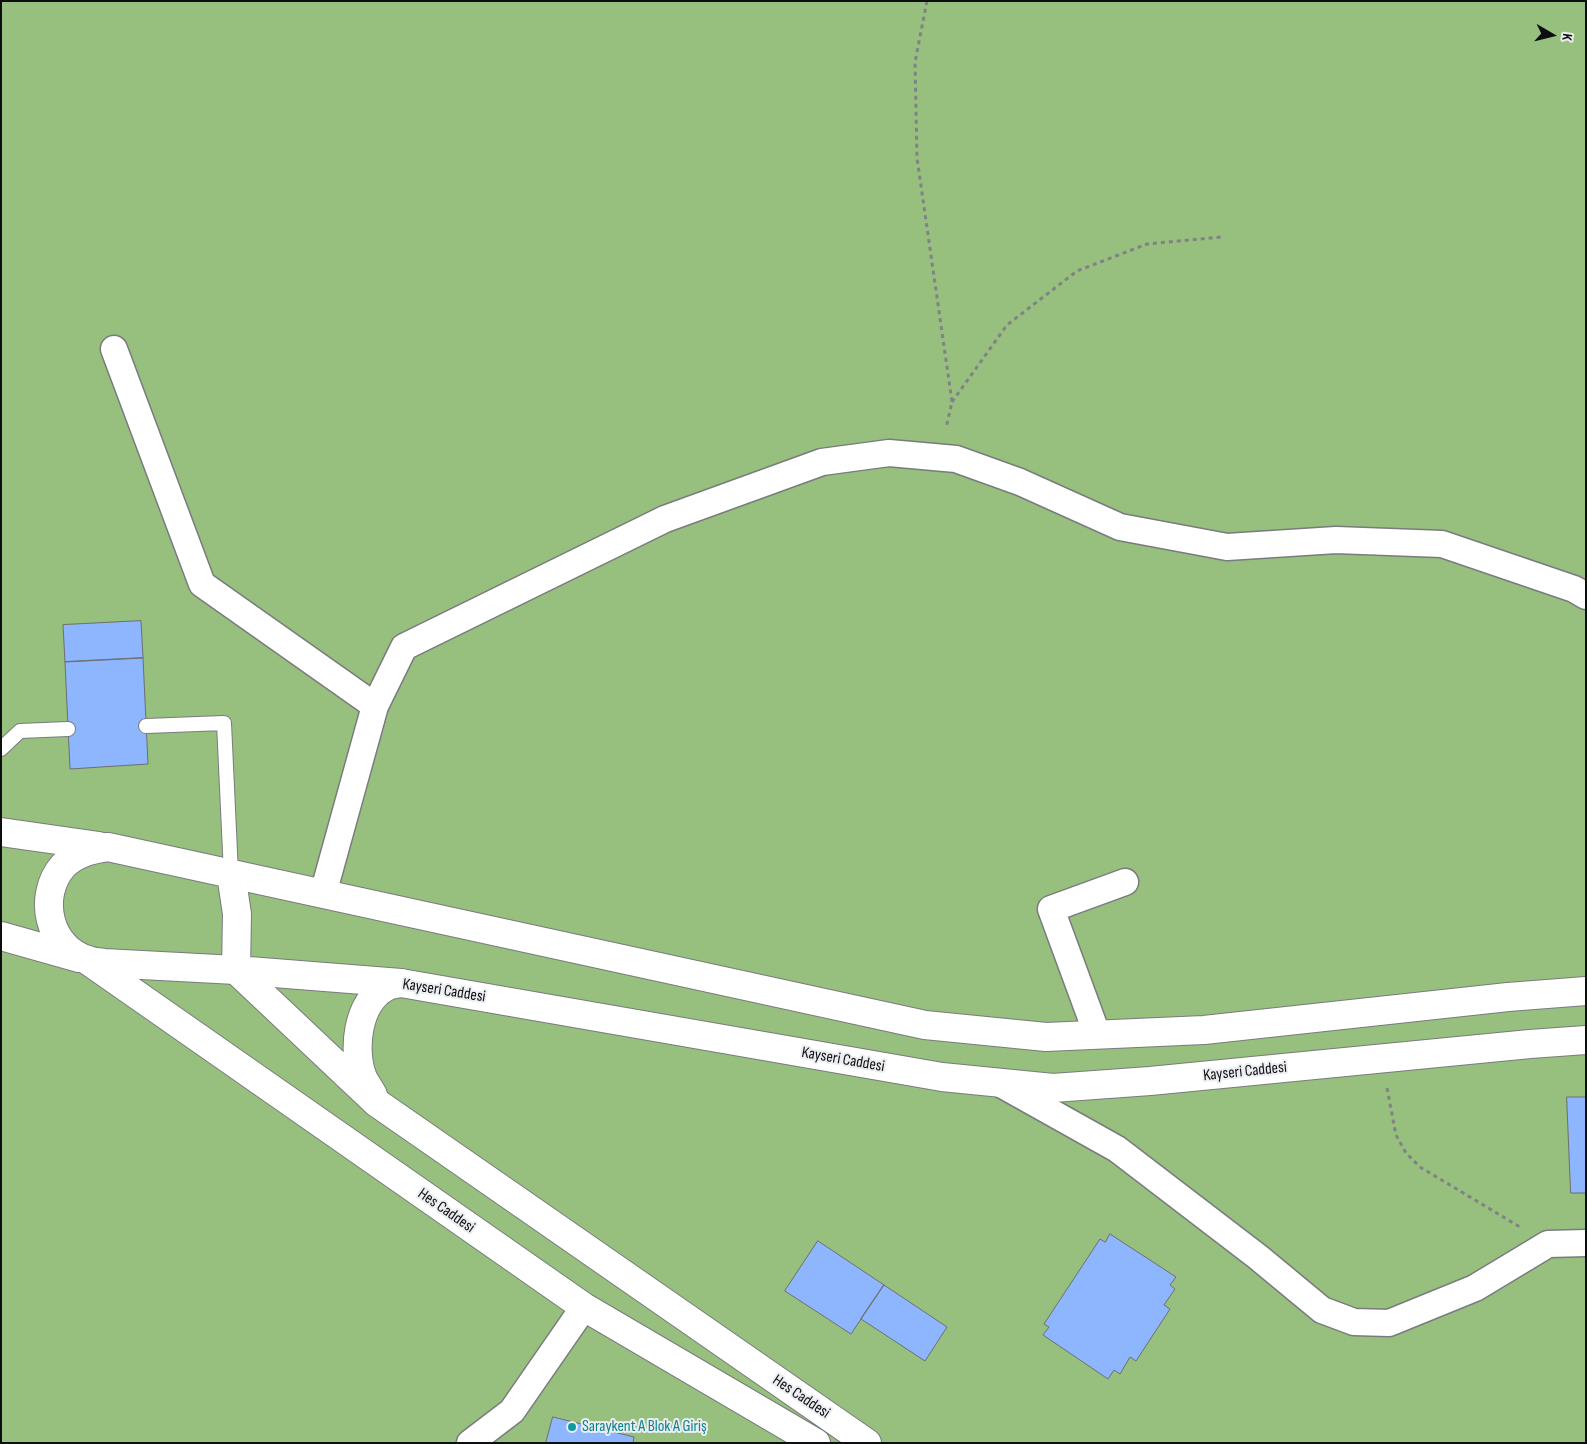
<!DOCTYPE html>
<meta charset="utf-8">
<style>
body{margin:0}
#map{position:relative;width:1587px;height:1444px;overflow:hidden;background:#dee0e4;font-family:"Sofia Sans Condensed",sans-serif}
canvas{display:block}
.frame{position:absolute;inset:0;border:2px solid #0d0e0f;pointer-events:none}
.north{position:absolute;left:1527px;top:10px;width:50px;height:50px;-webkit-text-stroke:4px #ebedf1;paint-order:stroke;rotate:98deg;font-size:14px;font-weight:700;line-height:20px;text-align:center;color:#0d0e0f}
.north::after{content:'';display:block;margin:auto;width:18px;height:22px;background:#0d0e0f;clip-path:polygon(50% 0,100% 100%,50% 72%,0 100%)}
</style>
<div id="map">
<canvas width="1587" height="1444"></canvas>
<div class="frame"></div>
<div class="north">K</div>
</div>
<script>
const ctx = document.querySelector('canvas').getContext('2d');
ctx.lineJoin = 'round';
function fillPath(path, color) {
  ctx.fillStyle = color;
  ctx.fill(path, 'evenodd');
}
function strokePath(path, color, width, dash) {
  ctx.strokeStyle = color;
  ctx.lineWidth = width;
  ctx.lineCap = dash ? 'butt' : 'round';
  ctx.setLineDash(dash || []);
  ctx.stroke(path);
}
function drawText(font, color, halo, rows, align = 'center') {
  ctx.font = font + ' "Sofia Sans Condensed",sans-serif';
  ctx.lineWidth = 4;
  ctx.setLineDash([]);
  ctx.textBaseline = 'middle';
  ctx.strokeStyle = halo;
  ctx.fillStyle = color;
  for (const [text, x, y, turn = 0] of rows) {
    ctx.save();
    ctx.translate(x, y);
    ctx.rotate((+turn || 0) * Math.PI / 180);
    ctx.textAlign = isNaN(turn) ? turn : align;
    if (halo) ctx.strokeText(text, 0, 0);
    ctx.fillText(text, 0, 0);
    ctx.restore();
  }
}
fillPath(new Path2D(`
 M1,1H1586V1443H1Z`), '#97bf7d');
const building = new Path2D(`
 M141,621L143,658L65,662L63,625Z
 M143,658L148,764L70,769L65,662Z
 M1567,1097H1586V1193H1571Z
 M1110,1234L1176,1277L1170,1285L1175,1289L1164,1305L1170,1309L1136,1361L1130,1357L1120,1374L1114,1370L1108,1379L1043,1335L1049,1327L1044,1324L1100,1239L1105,1242Z
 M818,1241L884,1285L851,1334L785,1291Z
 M884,1285L947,1327L925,1361L861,1319Z
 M553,1417L634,1437L633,1443H546Z`);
fillPath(building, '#8db6ff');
strokePath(building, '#6d6f73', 1);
const service = new Path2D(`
 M146,726L224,723L231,874
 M1,749L20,731L68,729`);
const minor = new Path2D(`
 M114,349L202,584L375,706
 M323,894L375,706L404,647L665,519L822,462L889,453L956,459L1020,482L1120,527L1227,547L1336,540L1442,544L1574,589L1586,596
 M1097,1034L1051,909L1125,882
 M999,1083L1117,1149L1258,1257L1322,1310L1354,1322L1389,1323L1475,1288L1548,1244L1586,1243
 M470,1443L512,1411L584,1307`);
const tertiary = new Path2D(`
 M87,960L584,1307L816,1443
 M236,970L377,1103L867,1443
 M373,1095C370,1089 366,1084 363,1078C352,1051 357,1002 386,987C390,985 396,984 401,983`);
const primary = new Path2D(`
 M1,832L99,846
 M231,874L237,914L236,970
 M1,936L79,958
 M1586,991L1508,997L1204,1030L1046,1037L925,1025L108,847C92,849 75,853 63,866C37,896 48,948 88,960C93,962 99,962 104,963L236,970L401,983L942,1077L1053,1088L1150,1081L1530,1044L1586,1040`);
strokePath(service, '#797b7e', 16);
strokePath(minor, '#797b7e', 29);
strokePath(tertiary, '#797b7e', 30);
strokePath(primary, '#797b7e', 30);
strokePath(new Path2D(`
 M927,1L915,62L917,158L952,402L946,428
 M952,402L1007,325L1077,271L1147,244L1221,237
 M1387,1088L1396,1135L1406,1153L1420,1167L1520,1227`), '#818285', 3, [4, 4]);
strokePath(service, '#fff', 14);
strokePath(minor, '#fff', 26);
strokePath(tertiary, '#fff', 28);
strokePath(primary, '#fff', 28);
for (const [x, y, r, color] of [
 [572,1427,5,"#0f9aa8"]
]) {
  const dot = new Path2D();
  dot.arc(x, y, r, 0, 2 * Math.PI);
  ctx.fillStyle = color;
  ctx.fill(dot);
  strokePath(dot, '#ebedf1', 2);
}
drawText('16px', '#0d0e0f', '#ebedf1', [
 ["Kayseri Caddesi",444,991,9],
 ["Kayseri Caddesi",843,1060,10],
 ["Kayseri Caddesi",1245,1072,-6],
 ["Hes Caddesi",446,1211,35],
 ["Hes Caddesi",801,1397,34]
]);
drawText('16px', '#0d838f', '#ebedf1', [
 ["Saraykent A Blok A Giriş",582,1427]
], 'left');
</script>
